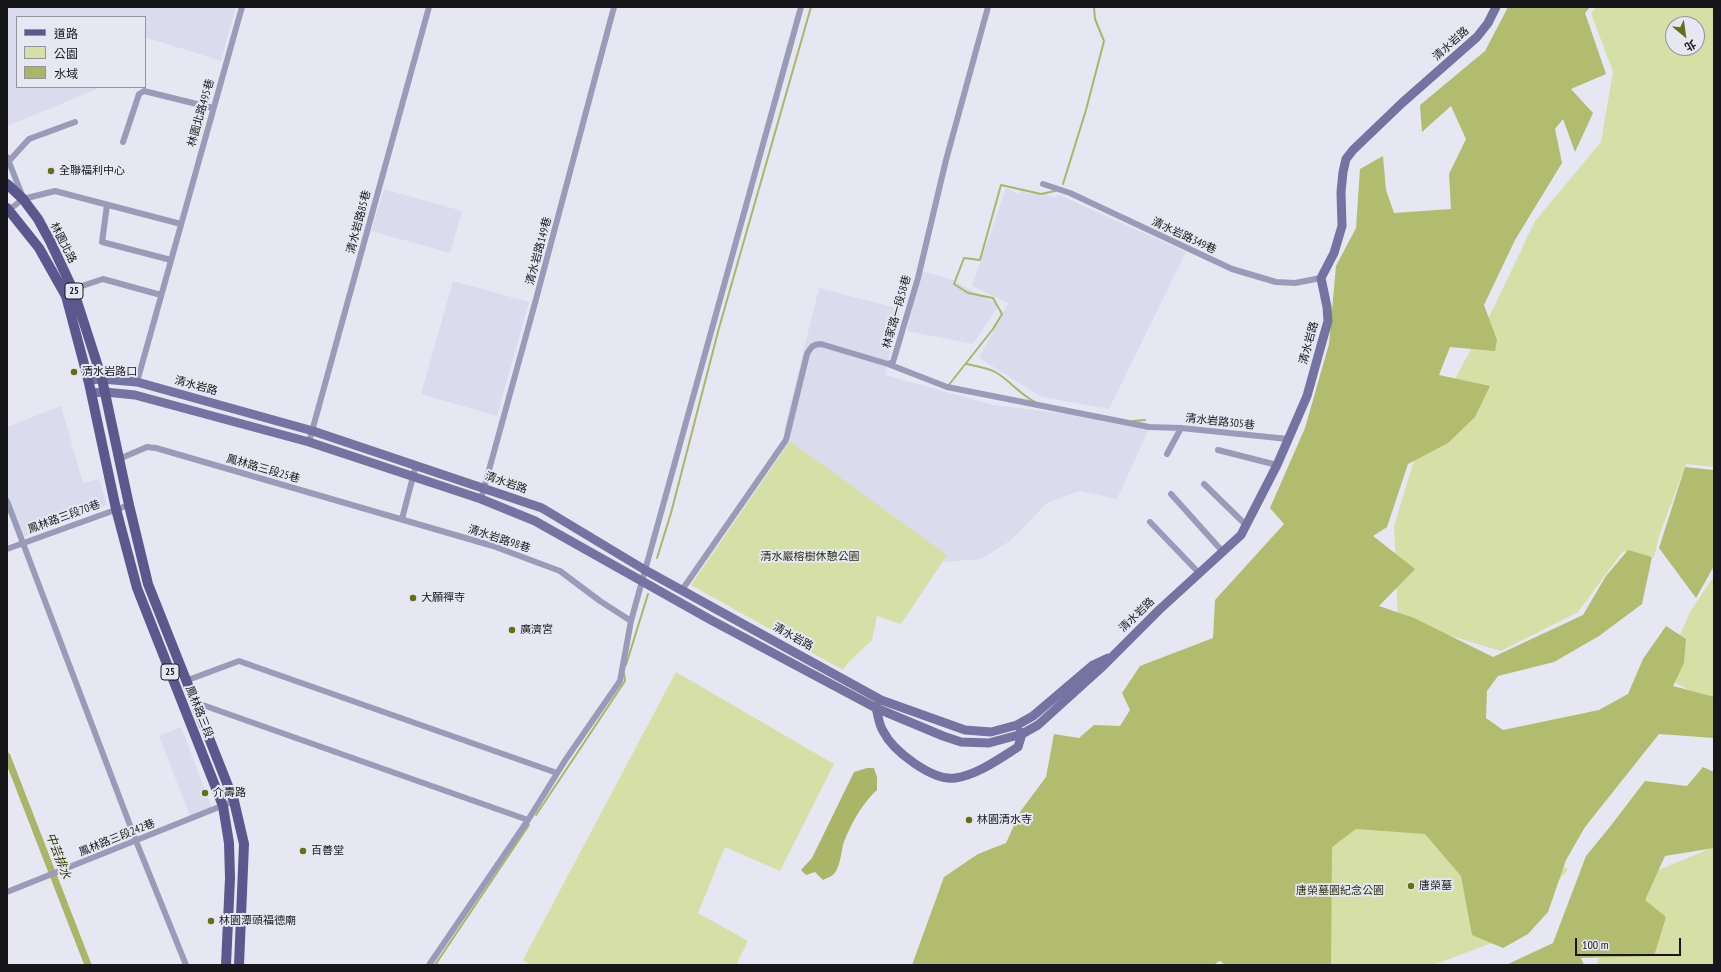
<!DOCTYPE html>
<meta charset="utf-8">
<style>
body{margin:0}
#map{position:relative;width:1721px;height:972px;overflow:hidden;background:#e7e7f3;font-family:"PT Sans Narrow","Noto Sans TC",sans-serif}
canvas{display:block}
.frame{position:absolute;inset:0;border:8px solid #17171b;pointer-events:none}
.legend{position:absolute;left:16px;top:16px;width:130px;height:72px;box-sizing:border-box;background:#e7e7f3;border:1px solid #94949d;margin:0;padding:5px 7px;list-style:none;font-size:12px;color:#17171b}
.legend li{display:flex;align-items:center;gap:8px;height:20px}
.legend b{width:20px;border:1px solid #94949d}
.north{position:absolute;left:1665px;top:16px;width:40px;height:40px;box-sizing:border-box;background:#e7e7f3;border:1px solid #94949d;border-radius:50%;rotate:151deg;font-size:11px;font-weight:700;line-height:16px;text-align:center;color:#17171b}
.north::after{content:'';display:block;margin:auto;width:14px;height:18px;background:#656e15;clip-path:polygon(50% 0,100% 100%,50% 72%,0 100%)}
.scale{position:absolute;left:1575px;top:938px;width:106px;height:18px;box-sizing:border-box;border:2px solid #17171b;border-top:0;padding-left:5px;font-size:12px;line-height:14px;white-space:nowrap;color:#17171b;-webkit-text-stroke:3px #e7e7f3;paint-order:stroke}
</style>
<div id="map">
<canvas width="1721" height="972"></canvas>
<div class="frame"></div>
<ul class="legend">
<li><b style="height:5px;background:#5c588e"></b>道路</li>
<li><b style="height:11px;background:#d6dfa5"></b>公園</li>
<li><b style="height:11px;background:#aab567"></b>水域</li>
</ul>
<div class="north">北</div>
<div class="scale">100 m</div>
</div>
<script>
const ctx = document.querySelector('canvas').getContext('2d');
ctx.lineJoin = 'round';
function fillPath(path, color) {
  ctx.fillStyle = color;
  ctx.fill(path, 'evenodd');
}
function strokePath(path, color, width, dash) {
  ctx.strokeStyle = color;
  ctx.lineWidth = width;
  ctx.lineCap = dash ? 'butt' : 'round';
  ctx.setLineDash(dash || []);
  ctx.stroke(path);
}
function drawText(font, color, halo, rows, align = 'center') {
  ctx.font = font + ' "PT Sans Narrow","Noto Sans TC",sans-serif';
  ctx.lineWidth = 4;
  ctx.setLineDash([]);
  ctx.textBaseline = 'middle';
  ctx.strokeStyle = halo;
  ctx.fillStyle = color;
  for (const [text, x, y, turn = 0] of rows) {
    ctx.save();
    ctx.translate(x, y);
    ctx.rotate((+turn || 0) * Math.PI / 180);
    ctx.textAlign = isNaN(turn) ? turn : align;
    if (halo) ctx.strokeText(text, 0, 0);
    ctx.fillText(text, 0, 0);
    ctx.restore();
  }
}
fillPath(new Path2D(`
 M7,7H236L221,61L145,37V17H17V87H102L7,126Z
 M1006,188L1019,194L1021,190L1030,194L1032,191L1042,196L1043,193L1055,198L1057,194L1186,252L1109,409L1042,397L979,358L1008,303L972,286Z
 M384,189L462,211L450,253L371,231Z
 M921,271L950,279L999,305L973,344L907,331Z
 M453,281L529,302L497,416L421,394Z
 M819,288L900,309L885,375L994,405L1151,424L1117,499L1079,491L1047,503L1010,541L981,559L944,562L946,555L790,441L784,429Z
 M61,406L83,483L99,479L107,505L22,537L7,497V427Z
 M181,727L212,808L190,816L159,736Z`), '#dbdbee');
fillPath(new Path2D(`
 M1596,7H1714V467L1686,464L1659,536L1654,557L1623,551L1578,612L1501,651L1398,620L1394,526L1418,447L1494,307L1535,221L1601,142L1613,72L1591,13ZM1673,24H1697V48H1673Z
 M790,441L947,555L901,624L877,616L872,640L848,663L843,670L691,585Z
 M1714,576V703L1662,676L1690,612Z
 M676,672L834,764L780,871L725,847L698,913L748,941L736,965H531L523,960Z
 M1306,815L1444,826L1568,869L1516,934L1433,965H1238Z
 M1714,847V965H1596L1635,880Z`), '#d6dfa5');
fillPath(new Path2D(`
 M1508,7H1590L1585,13L1606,74L1571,89L1593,113L1575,152L1563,119L1555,129L1562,163L1515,240L1484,305L1497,340L1495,351L1450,347L1439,375L1490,386L1475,417L1448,443L1408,464L1387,527L1373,536L1415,569L1379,606L1414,618L1493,657L1583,615L1606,576L1628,550L1652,557L1642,604L1599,636L1554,662L1498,676L1487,691L1486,718L1503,730L1599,710L1628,694L1643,659L1666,626L1686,639L1684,663L1673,686L1714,697V738L1659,734L1585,827L1566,860L1548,912L1528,934L1503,948L1472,935L1461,876L1425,834L1356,829L1332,847L1331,965H1225L1220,961L1213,965H912L944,877L978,854L1006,843L1020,812L1046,777L1054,734L1079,738L1094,725L1120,726L1130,710L1122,693L1140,666L1213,638L1215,600L1284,524L1270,508L1305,428L1329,344L1336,266L1356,228L1360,169L1383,156L1386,190L1394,213L1451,209L1449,174L1466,139L1451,106L1422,132L1420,105L1485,51Z
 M1685,467L1714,470V566L1696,598L1659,548Z
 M1703,767L1714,772V848L1665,856L1645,900L1666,917L1654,956L1581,958L1584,965H1506L1553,943L1586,856L1609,828L1645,781L1687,786Z`), '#b1bc6e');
fillPath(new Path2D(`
 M867,768H874L877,777V790C863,802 849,827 843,845C841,854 840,867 834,874C831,877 826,878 823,880L815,872L806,875L801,870L812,858L854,772Z`), '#aab567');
strokePath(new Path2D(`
 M1063,184L1086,110L1104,41L1095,19L1094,7
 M966,364C976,366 989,368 997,373C1011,382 1020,394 1035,402
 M948,386L993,329L1002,314L993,298L968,293L954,284L964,258L980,260L1001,185L1041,194L1055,191
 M1133,421L1145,420
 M657,558L671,513L719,328L811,7
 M626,665L648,594
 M536,815L625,681L624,673
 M435,965L529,825`), '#aab567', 2);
strokePath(new Path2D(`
 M7,756L88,965`), '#aab567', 7);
strokePath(new Path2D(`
 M123,142L139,94L144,91L213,108
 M7,157L22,195
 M9,161L29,139L75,122
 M1043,184L1070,193L1232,269L1276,282L1295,283L1321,278
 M107,205L102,242L171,260
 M9,210L23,199L55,191L181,224
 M73,289L103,279L161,295
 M888,364L947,387L1149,427L1181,428L1288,439
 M137,382L242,7
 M309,442L429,7
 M1218,450L1277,465
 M1167,454L1181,428
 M119,459L147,447L156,448L493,546L560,571L600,601L631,621
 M1204,484L1246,525
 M1171,494L1223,552
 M481,499L535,303L614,7
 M7,501L136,841L186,965
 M402,519L416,465
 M1150,522L1199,573
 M7,549L129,505
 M682,590L786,440L807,354C811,347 813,344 821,344L888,364L893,362L918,278L946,160L988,7
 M188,680L239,661L557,773
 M197,703L528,820
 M7,892L234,801
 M429,965L528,820L566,759L620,681L631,621L801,7`), '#9a9ab9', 6);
strokePath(new Path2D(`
 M88,380L102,379L137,382L313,431L542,508L645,570L881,700L965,730L991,732L1017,725L1033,716L1093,665L1108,658
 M91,393L105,392L135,395L309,442L481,499L535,521L711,620L876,708L943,736L961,742L989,743L1022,734L1038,725L1101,668L1159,610L1241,535L1277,465L1307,396L1322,342L1328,321L1327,307L1321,278L1334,253L1342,226L1341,192L1343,172L1346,159L1353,150L1402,103L1477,37L1488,23L1496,7
 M877,706L876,708C878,715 879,725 883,731C893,751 932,781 955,778C977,775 999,759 1018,747L1022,734L1020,732`), '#7573a1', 9);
strokePath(new Path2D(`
 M7,184L23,199L38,219L50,241L74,292L102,379L129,505L148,584L234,801L244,844L239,965
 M7,208L39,248L66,296L89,383L116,509L137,588L223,806L229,843L230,878L226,965`), '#5c588e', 10);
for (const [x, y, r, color] of [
 [51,171,4,"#656e15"],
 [74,372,4,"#656e15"],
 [413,598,4,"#656e15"],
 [512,630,4,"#656e15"],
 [205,793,4,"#656e15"],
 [969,820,4,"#656e15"],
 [303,851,4,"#656e15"],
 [1411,886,4,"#656e15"],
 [211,921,4,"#656e15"]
]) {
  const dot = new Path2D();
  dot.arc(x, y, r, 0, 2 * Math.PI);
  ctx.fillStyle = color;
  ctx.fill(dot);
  strokePath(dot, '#e7e7f3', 1.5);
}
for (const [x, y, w] of [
 [74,291,18],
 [170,672,18]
]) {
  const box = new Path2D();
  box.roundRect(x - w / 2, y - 8, w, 16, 3);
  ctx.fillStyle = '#e7e7f3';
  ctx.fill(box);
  strokePath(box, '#17171b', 1);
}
drawText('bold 10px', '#17171b', null, [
 ["25",74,291],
 ["25",170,672]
]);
drawText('11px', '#17171b', '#e7e7f3', [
 ["清水岩路",1451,44,-42],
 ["林園北路495巷",201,113,-74],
 ["清水岩路85巷",359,222,-75],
 ["清水岩路349巷",1184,236,25],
 ["林園北路",63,243,63],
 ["清水岩路149巷",539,251,-75],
 ["林家路一段58巷",897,312,-74],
 ["清水岩路",1309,343,-75],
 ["清水岩路",196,386,15],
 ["清水岩路305巷",1220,422,6],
 ["鳳林路三段25巷",263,469,16],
 ["清水岩路",506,483,19],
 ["鳳林路三段70巷",64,517,-20],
 ["清水岩路98巷",499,539,18],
 ["清水岩路",1137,615,-44],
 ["清水岩路",793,637,29],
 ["鳳林路三段",199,712,68],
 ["鳳林路三段242巷",117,838,-22]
]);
drawText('11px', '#17171b', '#e7e7f3', [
 ["全聯福利中心",59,171],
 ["清水岩路口",82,372],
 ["大願禪寺",421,598],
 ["廣濟宮",520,630],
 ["介壽路",213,793],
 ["林園清水寺",977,820],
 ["百善堂",311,851],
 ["唐榮墓",1419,886],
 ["林園潭頭福德廟",219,921]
], 'left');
drawText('11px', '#2c300e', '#e7e7f3', [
 ["清水巖榕樹休憩公園",810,557],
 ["唐榮墓園紀念公園",1340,891]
]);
drawText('italic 12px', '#363c00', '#e7e7f3', [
 ["中芸排水",58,856,69]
]);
</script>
